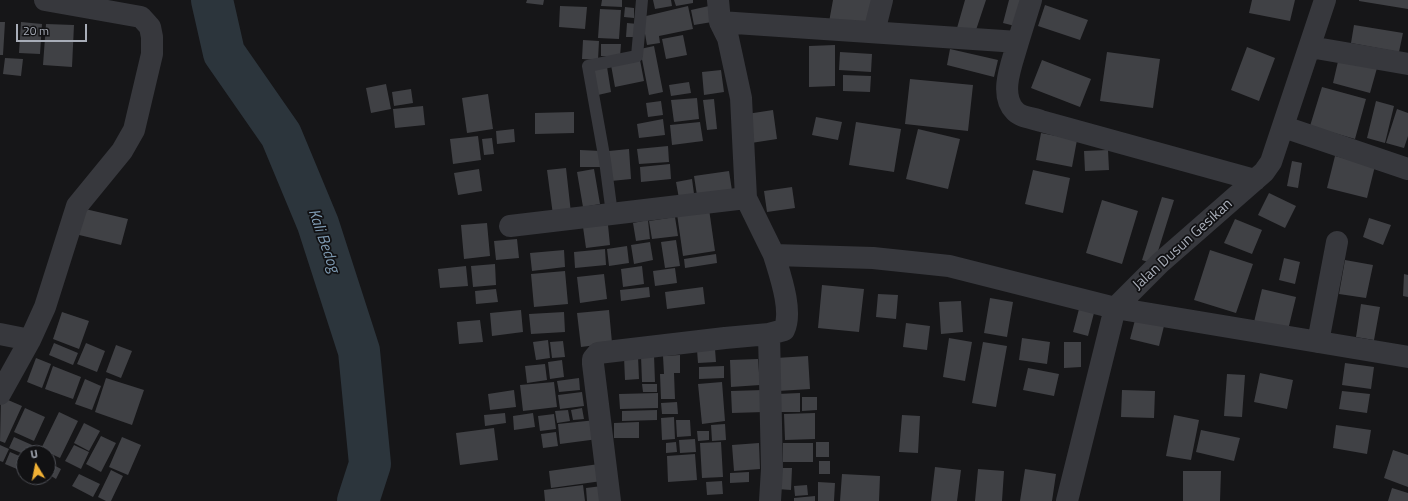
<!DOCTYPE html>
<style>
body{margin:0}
#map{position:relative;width:1408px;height:501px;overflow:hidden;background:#161618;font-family:"Titillium Web",sans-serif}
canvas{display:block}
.north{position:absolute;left:16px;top:445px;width:40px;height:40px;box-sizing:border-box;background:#111113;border:1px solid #4d4f55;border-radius:50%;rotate:350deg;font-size:11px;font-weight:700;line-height:16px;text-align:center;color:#a8adb8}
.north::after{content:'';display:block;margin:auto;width:14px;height:18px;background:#f2b134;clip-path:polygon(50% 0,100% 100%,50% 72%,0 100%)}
.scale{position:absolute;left:16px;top:24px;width:71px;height:18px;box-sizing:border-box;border:2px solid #a8adb8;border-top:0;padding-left:5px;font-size:12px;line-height:14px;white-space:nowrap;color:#a8adb8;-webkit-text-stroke:3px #111113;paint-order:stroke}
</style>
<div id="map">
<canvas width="1408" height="501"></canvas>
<div class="north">U</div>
<div class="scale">20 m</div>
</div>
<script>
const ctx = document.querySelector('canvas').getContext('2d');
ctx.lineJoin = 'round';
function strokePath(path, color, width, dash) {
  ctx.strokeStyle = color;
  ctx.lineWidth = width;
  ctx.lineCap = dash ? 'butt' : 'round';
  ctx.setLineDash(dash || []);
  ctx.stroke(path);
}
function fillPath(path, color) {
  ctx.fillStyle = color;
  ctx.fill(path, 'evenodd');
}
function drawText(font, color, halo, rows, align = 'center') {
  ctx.font = font + ' "Titillium Web",sans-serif';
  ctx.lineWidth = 3.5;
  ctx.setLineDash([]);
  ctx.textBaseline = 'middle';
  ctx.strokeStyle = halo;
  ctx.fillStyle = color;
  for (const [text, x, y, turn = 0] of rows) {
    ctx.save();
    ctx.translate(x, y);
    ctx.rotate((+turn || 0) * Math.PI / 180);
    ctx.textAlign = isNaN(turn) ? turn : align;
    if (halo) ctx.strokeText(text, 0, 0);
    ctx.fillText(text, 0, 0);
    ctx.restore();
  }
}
strokePath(new Path2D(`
 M212,0L224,53L281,135L318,224L359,351L370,464L358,501`), '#2c353c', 42);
fillPath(new Path2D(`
 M527,0H544L543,5L526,3Z
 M602,0H622V7L601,6Z
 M653,0H671L672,6L655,9Z
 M674,0H693V3L676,6Z
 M833,0H875L869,30L829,22Z
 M965,0H986L975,33L957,28Z
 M1009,0H1025L1019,27L1003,23Z
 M1252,0H1295L1290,21L1249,13Z
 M1359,0H1408V9L1359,1Z
 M1045,5L1088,20L1080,40L1038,26Z
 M560,6L587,7L585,29L559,27Z
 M688,6L693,29L659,36L660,43L647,45L642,17Z
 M709,6L712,22L694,25L691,10Z
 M625,7L634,8V18L624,17Z
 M600,9L621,10L619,39L598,38Z
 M0,22H5L3,55H0Z
 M21,22L42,24L40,54L19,53Z
 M627,23L638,24L637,37H626Z
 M46,24L74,25L72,67L43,65Z
 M1354,25L1403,33L1399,52L1351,43Z
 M683,35L687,55L666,59L662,39Z
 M583,40L599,41L598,60L582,59Z
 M601,44H621L620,57L601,56Z
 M835,45V86L809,87V46Z
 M654,46L663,92L649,95L640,49Z
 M1247,47L1275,58L1259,101L1231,90Z
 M950,49L998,60L994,77L947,65Z
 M840,52L872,54L871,72L839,70Z
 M1107,52L1160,59L1153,108L1100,101Z
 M1339,57L1377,68L1370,93L1333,83Z
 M5,58L23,59L21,76L3,74Z
 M640,60L644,81L615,87L611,65Z
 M1042,60L1091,79L1080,107L1031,88Z
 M607,67L611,92L598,95L593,69Z
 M721,70L724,92L704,95L702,72Z
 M843,75L871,76L870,92L843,91Z
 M910,79L973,85L968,131L905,124Z
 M689,82L691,93L671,96L669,85Z
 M386,84L391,109L371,113L366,88Z
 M1322,87L1366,99L1355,139L1310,126Z
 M411,89L413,103L394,106L392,92Z
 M488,94L493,129L467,133L462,98Z
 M697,98L699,119L674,122L671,100Z
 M714,99L717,129L707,130L703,100Z
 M661,101L663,115L648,117L646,103Z
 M1376,101L1394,106L1385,143L1367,138Z
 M423,106L425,125L395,128L393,109Z
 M1397,109L1408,113V136L1404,148L1386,143Z
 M773,110L777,139L751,143L747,114Z
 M574,112V133L535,134V113Z
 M816,117L842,122L838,140L812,135Z
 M663,119L665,135L639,138L637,124Z
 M700,122L703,141L672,145L670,125Z
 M856,122L901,129L894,172L849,165Z
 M514,129L515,142L497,144L496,131Z
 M918,129L960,139L948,189L906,179Z
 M1041,133L1077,140L1072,167L1036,160Z
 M478,136L481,160L453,164L450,139Z
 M492,138L494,154L484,155L482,139Z
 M668,146L669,162L639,164L637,149Z
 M629,149L631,179L611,181L609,151Z
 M580,150L601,151V167H580Z
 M1108,150L1109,170L1085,171L1084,151Z
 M1335,156L1375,166L1367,198L1327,188Z
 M1292,161L1302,163L1298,188L1287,186Z
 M670,164L671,179L641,182L640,167Z
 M566,168L571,213L553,215L547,170Z
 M479,169L482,191L458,195L454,173Z
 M594,169L600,204L583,207L577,172Z
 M1033,170L1070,178L1063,213L1025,204Z
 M729,171L733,197L698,202L694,176Z
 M692,179L695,201L680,204L676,182Z
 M792,187L795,208L767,212L764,191Z
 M1269,193L1296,206L1285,228L1258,215Z
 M1162,197L1174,200L1154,264L1142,260Z
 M1102,200L1138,211L1122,264L1086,253Z
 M81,208L128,219L121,245L75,234Z
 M709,209L715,251L683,256L677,214Z
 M675,217L678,236L652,239L649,221Z
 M1369,218L1391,225L1383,245L1363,237Z
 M1235,219L1262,230L1252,254L1224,243Z
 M648,220L650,239L636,241L633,223Z
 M487,223L490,256L464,259L461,225Z
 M608,225L610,245L586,248L583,227Z
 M517,239L519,258L496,260L494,241Z
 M676,240L680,266L665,268L661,242Z
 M650,242L653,260L634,264L631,245Z
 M627,246L629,263L609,266L607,249Z
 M605,249L606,265L575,268L574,252Z
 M564,250L565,267L532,271L530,253Z
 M1210,250L1253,264L1236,313L1194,300Z
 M716,254L717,263L685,268L684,259Z
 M1284,258L1300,262L1295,284L1279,280Z
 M1345,260L1373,265L1366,298L1339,294Z
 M495,264L496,285L473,287L471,266Z
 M466,266L468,286L440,288L438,269Z
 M642,266L644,284L623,287L621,269Z
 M675,268L677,283L655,286L653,271Z
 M565,271L568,304L534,307L531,274Z
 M604,274L607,299L580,303L577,277Z
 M1404,274L1408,275V297L1403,296Z
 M822,285L864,289L859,332L818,328Z
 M649,287L650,297L621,301L620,290Z
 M703,287L705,304L667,309L665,292Z
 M496,289L498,302L476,304L475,291Z
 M1262,289L1296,297L1288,330L1254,322Z
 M878,294L898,295L896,319L876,317Z
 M990,298L1013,302L1007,337L984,333Z
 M961,301L963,332L941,334L939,302Z
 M1361,304L1380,307L1374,340L1356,337Z
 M1079,309L1094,313L1088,336L1073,332Z
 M521,310L523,332L492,336L490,313Z
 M609,310L612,343L581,347L577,313Z
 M62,312L89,321L79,349L53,339Z
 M564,312L565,332L531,334L529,314Z
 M480,320L483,342L459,344L457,322Z
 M1135,320L1164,326L1159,346L1130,339Z
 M906,323L930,326L927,350L903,347Z
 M949,338L972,342L965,381L943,377Z
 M1022,338L1050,342L1047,364L1019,360Z
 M548,340L550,358L536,360L533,342Z
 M563,341L565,357L552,358L550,342Z
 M983,342L1007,346L996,407L972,403Z
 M1064,342H1081V367L1064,368Z
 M54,343L78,353L73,365L49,355Z
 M86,343L105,351L97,372L77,364Z
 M116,345L132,351L121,378L106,372Z
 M715,349L716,362L698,363L697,350Z
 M654,355L655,382H642L641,356Z
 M680,355V373H674L675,399H661L660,374H664L663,356Z
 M638,356L639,379L625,380L624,357Z
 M808,356L810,389L778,391L776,358Z
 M36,358L51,364L42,388L27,382Z
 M758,359L760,385L731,387L730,360Z
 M562,360L564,377L550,379L548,362Z
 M1345,363L1374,367L1371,389L1342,385Z
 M545,364L547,380L527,383L525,366Z
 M53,366L81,377L73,399L45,389Z
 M724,366V378L699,379V367Z
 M1028,368L1059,374L1054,396L1023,390Z
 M1260,373L1293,380L1287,409L1254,402Z
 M1227,374L1245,375L1242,417L1224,416Z
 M106,378L144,390L132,425L95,412Z
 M579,378L580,390L559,392L557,381Z
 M85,379L101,386L92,410L75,404Z
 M554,382L557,407L523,411L520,385Z
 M722,382L725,421L702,424L698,384Z
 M642,384H657V392H643Z
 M514,390L516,407L490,410L488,394Z
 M763,390L764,412L732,413L731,391Z
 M1122,390L1155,391L1154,418L1121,417Z
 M1342,391L1370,394L1367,413L1339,409Z
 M582,392L584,406L560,409L558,395Z
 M658,393V408L620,409L619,394Z
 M800,393V412H777V394Z
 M1,397L22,406L5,443L0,441Z
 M802,397H817V410L802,411Z
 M677,402L678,414H662L661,403Z
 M25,408L45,417L34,441L14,432Z
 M582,408L584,419L573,420L571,410Z
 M568,410L570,421L557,423L555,411Z
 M657,410V420L622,421V411Z
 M59,412L78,421L60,458L41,449Z
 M505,413L506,423L485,426L484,415Z
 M533,413L535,427L514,430L513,416Z
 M815,413V439L785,440L784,414Z
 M554,414L556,429L540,431L538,416Z
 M902,415L920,416L918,453L899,452Z
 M1174,415L1199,420L1191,460L1166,456Z
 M674,417L675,439L662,440L661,418Z
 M596,420L598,439L560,444L558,424Z
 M676,420H690L691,436L677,437Z
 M639,422V438H614V423Z
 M84,423L100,431L89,451L74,443Z
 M725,424L726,440L712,441L711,425Z
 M1336,425L1371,430L1367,454L1333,448Z
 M494,428L498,460L460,465L456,433Z
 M1201,430L1240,438L1234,461L1196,452Z
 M697,431H709V440L698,441Z
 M556,432L558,446L543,448L541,434Z
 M101,436L116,443L101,472L86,464Z
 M14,437L32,445L28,453L24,454L9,448Z
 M122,437L141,445L128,475L109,467Z
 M695,439L696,452L680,453L679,440Z
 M676,442L677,452L666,453V443Z
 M721,442L723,477L702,478L700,443Z
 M816,442H829V457H816Z
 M759,443L760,469L734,471L732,445Z
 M783,443H813V462H783Z
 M0,445L9,449L3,462L0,461Z
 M74,445L89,452L81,469L65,461Z
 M1393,450L1408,455V487L1384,478Z
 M10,452L24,458V472L5,464Z
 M695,454L697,480L668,482L667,456Z
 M819,461H830V474H819Z
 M48,462L61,469L56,479L48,474Z
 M599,464L602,481L551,488L549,471Z
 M935,467L961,470L957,501H931Z
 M778,468H792L791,490L777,489Z
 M978,469L1004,471L1002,501H975Z
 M1025,469L1056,474L1052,501H1020Z
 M111,470L123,476L111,501H106L98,497Z
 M1183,471H1221L1220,501H1183Z
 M749,472V482L730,483V473Z
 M79,474L100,484L93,497L72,486Z
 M842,474L880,476L879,501H840Z
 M722,481L723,494L707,495L706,482Z
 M818,482L835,483L834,501H818Z
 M583,485L585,501H545L544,490Z
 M807,485L808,495L795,496L794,486Z
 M602,486L604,501H587L586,488Z
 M1392,488L1408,493V501H1388Z
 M815,496V501H794V498Z`), '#404145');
strokePath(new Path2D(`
 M612,214L605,161L588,66L637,56L642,0`), '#37383d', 12);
strokePath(new Path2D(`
 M718,0L720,22L1018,42C1013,61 998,94 1015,111C1020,117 1033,118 1041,121L1255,180
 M720,22L728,38L741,98L746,198L774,255L873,258L949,266L1115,308L1408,357
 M874,32L882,0
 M1018,42L1031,0
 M1310,47L1408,64
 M1284,127L1408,169
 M510,226L746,198
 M0,334L30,340
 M769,334L784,330C793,311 780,275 774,255
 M1318,342L1337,242
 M0,394L30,340L45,307L77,206L122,151L134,130L152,54V37L150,27L141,17L45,0
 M610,501L593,364V359L598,353L725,338L769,334L772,469L770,501
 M1067,501L1115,308L1160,263L1264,172L1271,162L1325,0`), '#37383d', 22);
drawText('15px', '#a8adb8', '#111113', [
 ["Jalan Dusun Gesikan",1183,245,-42]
]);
drawText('italic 16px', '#7f9bb3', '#111113', [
 ["Kali Bedog",323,241,71]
]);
</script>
